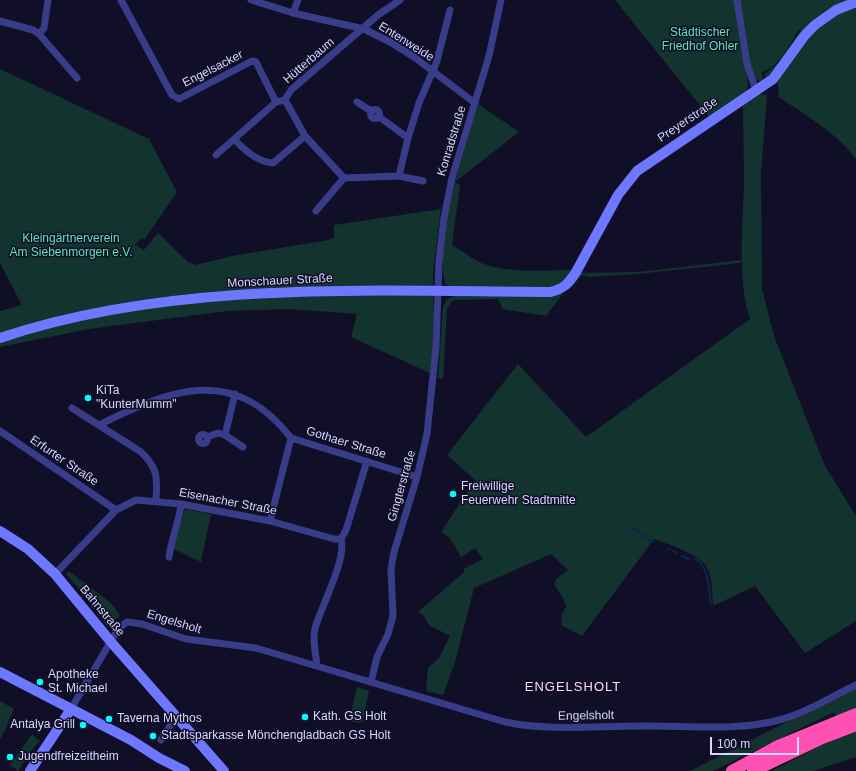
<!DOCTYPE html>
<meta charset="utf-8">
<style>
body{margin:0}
#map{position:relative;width:856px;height:771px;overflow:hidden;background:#110f28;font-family:Arial,sans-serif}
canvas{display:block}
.scale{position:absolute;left:710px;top:737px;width:89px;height:18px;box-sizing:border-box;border:2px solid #d7d6ff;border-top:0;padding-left:5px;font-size:12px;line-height:14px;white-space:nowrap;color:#d7d6ff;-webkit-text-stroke:3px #110f28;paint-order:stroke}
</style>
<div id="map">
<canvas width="856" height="771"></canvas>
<div class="scale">100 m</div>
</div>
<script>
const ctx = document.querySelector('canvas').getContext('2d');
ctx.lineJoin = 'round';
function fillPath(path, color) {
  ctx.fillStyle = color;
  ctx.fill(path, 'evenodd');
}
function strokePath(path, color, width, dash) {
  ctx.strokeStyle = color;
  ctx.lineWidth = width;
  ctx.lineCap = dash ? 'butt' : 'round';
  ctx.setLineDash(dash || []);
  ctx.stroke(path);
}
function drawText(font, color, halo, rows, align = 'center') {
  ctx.font = font + ' Arial,sans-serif';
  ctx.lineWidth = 3;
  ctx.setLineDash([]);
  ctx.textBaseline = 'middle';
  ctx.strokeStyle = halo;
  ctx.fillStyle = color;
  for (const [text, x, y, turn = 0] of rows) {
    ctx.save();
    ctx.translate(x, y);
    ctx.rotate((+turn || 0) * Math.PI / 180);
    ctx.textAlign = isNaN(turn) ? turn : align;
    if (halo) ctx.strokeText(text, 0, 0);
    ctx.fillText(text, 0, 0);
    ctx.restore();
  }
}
fillPath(new Path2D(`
 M615,0H853L831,10L776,71L765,79V74L778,63L801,30L798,31C789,46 780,66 762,72L763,81H758L752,74L747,76L748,87L746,92L710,118Z
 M856,5V159C836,132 805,115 777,96L779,93L777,78L803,43L827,20Z
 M0,69L149,139L177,192L144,240L141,238L135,245L144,250L158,233L188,262L195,265L237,255L324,241L334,238V225L441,209L433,273L434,335L432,374L351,337L357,314L290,309L227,311L89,329L0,347V311L22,305L0,263Z
 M757,94L767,95L761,173L762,289L774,336L819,451L825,466L856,516V621L805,653L755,586L713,606C712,594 713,577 706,566C699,554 668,544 654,539L582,636L561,625L562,614L566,607L563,598L554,584L556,579L568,570L551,554L474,588L455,662L443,695L426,691L428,668L439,658L450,636L429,625L424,616L418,612L463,573L465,568L483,559L475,548L461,557L450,538L441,532L475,480L447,455L518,364L586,437L750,319C737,281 743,222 744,182C744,155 743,128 743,102Z
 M478,104L519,132L455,182L460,185L452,245C462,251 473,260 484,264C511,274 545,270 574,270L570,276L554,289L450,287L446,284C432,246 466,144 478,104Z
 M742,260L740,263L637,274L589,277L582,275L567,292L581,273L639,272Z
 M564,292L546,316L503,309L498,299L453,300L447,309L443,380L438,377L443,307L447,299L454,296H513Z
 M185,509L211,514L201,562L174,549L172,545Z
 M68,572L73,574L111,603L120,615L111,625H106L101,616L102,615L66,574Z
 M357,687L369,691L363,721L359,723L349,721Z
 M856,687V757L813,771H772L841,735L834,712L713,771H690Z
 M0,701L14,709C9,720 6,730 0,739Z
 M32,734L40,741L33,748L18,771L10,765Z`), '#12332e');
strokePath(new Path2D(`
 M630,526L653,542
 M668,549H670
 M673,551L676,553
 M682,556L689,559
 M695,558C709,567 709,589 711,604`), '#0a284c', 2);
strokePath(new Path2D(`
 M121,0L172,95L179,99L252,61L256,62L276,102
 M251,0L293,13L364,29L390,42L414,57L475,103
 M737,0L747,64L756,90
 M293,13L298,0
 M0,21L33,30L39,34L44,28L48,0
 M39,34L77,78
 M285,100L305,136L344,178L399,176L408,138L419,103L437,61L450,10
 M357,102L371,111
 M370.5 114a4.5 4.5 0 1 1 9 0a4.5 4.5 0 1 1-9 0Z
 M378,116L408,138
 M234,139C244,150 257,162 273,163L305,136
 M216,155L276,102L285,100L291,90L378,15L400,0
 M399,176L423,181
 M316,211L344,178
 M72,408L141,452C159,469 157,479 156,501
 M99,425C171,389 234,364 291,438
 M0,431L116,510
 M198.5 439a4.5 4.5 0 1 1 9 0a4.5 4.5 0 1 1-9 0Z
 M225,435L243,447
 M207,437L218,433L225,435L235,394
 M270,521L291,438L417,477
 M169,557C171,539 179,523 181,504
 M55,574L116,510L136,500L181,504L270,521L334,539H341L346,530L367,461
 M317,666C316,654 312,640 315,628C321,607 347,559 341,539
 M371,682L377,657L388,634L393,616L391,569L394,552L417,477L427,434L436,347L439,261L444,218L452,178L489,56L501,0
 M71,709L118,629L127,622L142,624L186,639L256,648L505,722C553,732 602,725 651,726C693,726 738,731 779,720C806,713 831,697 856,685
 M161,740L176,716`), '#383c89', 7);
strokePath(new Path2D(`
 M0,338C172,280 371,291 550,292C564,289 569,283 576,272L618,195L637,171L773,79L805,35L815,25L836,10L856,2
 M0,531L28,549L55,574L111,642L224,771
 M0,672L131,740L159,758L185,771
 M30,771L71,709`), '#6d77ff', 10);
strokePath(new Path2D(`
 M732,771L778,746L856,714
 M753,771L820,739L856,725`), '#ff51b4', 12);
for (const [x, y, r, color] of [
 [88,398,4,"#02fdff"],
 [453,494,4,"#02fdff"],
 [40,682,4,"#02fdff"],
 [305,717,4,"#02fdff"],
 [109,719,4,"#02fdff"],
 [83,725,4,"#02fdff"],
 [153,736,4,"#02fdff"],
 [10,757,4,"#02fdff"]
]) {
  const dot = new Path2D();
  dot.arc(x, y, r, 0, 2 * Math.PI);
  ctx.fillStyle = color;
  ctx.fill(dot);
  strokePath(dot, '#110f28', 1.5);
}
drawText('12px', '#5de5b6', '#110f28', [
 ["Städtischer",700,33],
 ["Friedhof Ohler",700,47],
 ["Kleingärtnerverein",71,239],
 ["Am Siebenmorgen e.V.",71,253]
]);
drawText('12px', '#d7d6ff', '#110f28', [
 ["Entenweide",406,42,32],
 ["Hütterbaum",309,61,-41],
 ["Engelsacker",213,69,-27],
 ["Preyerstraße",688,120,-34],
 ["Konradstraße",452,141,-73],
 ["Monschauer Straße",280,281,-3],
 ["Gothaer Straße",346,443,17],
 ["Erfurter Straße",64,461,34],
 ["Gingterstraße",402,486,-74],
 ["Eisenacher Straße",228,502,11],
 ["Bahnstraße",102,611,50],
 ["Engelsholt",174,622,17],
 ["Engelsholt",586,716,-1]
]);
drawText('12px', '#d7d6ff', '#110f28', [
 ["KiTa",96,391],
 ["\"KunterMumm\"",96,405],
 ["Freiwillige",461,487],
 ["Feuerwehr Stadtmitte",461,501],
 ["Apotheke",48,675],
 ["St. Michael",48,689],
 ["Kath. GS Holt",313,717],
 ["Taverna Mythos",117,719],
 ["Antalya Grill",75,725,"right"],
 ["Stadtsparkasse Mönchengladbach GS Holt",161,736],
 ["Jugendfreizeitheim",18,757]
], 'left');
ctx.letterSpacing = '1px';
drawText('13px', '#ffd8f4', '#110f28', [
 ["ENGELSHOLT",573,687]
]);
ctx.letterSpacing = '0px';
</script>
